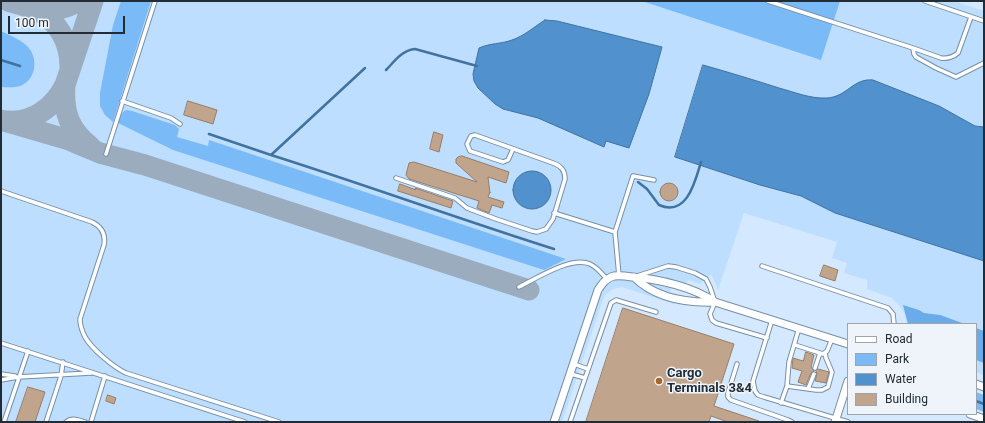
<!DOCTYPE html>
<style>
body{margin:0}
#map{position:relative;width:985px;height:423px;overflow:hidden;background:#d4e9ff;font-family:Roboto,sans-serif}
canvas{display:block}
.frame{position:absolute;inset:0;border:2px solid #212c36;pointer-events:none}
.legend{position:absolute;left:847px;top:323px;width:130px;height:92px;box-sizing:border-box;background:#eff4fa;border:1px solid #9da4ac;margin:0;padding:5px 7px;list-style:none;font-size:12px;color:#212c36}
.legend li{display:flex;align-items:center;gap:8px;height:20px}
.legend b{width:20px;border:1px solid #9da4ac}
.scale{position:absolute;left:8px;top:16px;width:117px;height:18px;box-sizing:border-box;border:2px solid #212c36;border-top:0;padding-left:5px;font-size:12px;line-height:14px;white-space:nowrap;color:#212c36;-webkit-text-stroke:3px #eff4fa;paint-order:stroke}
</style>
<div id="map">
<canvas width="985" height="423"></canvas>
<div class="frame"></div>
<ul class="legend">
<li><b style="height:5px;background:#fff"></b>Road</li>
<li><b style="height:11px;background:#7abaf6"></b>Park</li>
<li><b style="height:11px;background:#5091ce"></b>Water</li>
<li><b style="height:11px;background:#c0a48c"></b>Building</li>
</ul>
<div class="scale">100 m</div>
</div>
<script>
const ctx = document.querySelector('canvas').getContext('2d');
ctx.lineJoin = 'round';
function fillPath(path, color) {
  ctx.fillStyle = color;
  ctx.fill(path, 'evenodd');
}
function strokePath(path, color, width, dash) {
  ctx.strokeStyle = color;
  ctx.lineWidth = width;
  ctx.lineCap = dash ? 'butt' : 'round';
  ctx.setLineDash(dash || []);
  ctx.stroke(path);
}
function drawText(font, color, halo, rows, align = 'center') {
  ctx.font = font + ' Roboto,sans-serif';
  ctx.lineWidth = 3;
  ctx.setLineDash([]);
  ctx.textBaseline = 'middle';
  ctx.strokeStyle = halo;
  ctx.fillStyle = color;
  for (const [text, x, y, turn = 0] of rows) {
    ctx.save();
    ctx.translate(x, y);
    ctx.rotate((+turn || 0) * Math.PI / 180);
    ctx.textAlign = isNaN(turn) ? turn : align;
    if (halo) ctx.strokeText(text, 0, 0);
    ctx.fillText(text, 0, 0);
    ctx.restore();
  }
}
fillPath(new Path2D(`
 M1,1H954L984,11V375L976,372V324H907L905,315L902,309L892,298L867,289V280L844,273L847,263L832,258L837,242L744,213L718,290L711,274L700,284L688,280L686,284L674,280L670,292L677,294L674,304L622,287L613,289L605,295L603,299L562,422H111L105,420L104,422L99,421V422H1Z`), '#bddeff');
fillPath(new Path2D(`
 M121,1H151L113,122L105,115L100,106V93L113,25Z
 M642,1H840L821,60Z
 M1,31C9,35 19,39 26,45C39,56 37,80 20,86C14,88 7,87 1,87Z
 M126,110L132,111L175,125L179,129L177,137L208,146L209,140L566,259L544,270L173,150L118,123L122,113Z
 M976,392L984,395V412L976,409Z`), '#7abaf6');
fillPath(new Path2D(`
 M903,305L919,310L924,313L940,315L965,324H908Z
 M976,328L984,331V363L976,360Z`), '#69ace9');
const water = new Path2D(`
 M545,20L557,21L662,47L649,94L629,148L606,141L604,147L538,118L503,109L495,104L478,88L474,81L473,74L479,48C490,43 501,44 512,40C524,36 534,27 545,20Z
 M703,65C728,72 754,80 779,88C794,92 811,99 827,98C847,97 853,78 873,80L939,106L975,126L984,127V261L835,213L801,196L760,185L675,157Z
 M513 190a19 19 0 1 1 38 0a19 19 0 1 1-38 0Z`);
fillPath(water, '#5091ce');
strokePath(water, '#4273a0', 1);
strokePath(new Path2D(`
 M1,60L20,66
 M386,70C394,62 402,50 415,49L477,66
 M209,134L271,155L365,68
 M271,155C366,185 459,219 554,249
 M638,182L647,189L659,205C687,217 695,182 701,162
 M976,401L984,404`), '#4273a0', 2.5);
strokePath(new Path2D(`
 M8,1C17,4 26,6 35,10C58,20 70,42 70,67
 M35,10C52,10 65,10 79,1
 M65,85C63,112 69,130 91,147
 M1,120L69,140L100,153L145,165L529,290
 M8,121C33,123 54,107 65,85L93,1`), '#9aacbe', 21);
const building = new Path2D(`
 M188,101L217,110L213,124L184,115Z
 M434,132L443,135L439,152L430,149Z
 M462,156L509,172L506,183L488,177L490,193V192L488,197L504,202L502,208L492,205L489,213L477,208L479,201L409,179L406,175L409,163L414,162L477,182L456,163V159L458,157Z
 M660 192a9 9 0 1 1 18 0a9 9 0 1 1-18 0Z
 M400,184L416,190L415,188L453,201L451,208L398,191Z
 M824,265L838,270L835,281L820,276Z
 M623,308L734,344L714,406L759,421V422H728L711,416L709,422H586Z
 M806,352L814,355L811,367L814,371L811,373L806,385L798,382L802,371L792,368L793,358L803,361Z
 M818,369L829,372L826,383L815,381L817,374L816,371Z
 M28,387L45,392L35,422H16Z
 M108,395L116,398L114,404L106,401Z`);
fillPath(building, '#c0a48c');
strokePath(building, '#987d67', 1);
const service = new Path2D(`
 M768,1L913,48L914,54L916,57L936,68L956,77L984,63
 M925,1L984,21
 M913,48L941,58C948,59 953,57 958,53L971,17
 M122,101L171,118L180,124
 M106,154L155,1
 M396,178L455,198L467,208L496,219L532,231L537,232L546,229L553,219L565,179C565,170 561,166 553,163L475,135L471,136L467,144L470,151L503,162L508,160L513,149
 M1,191L92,222C102,227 106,234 104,245L80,319C80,325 82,331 85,337C92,349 113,367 126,373L279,422
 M554,213L615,232L633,176L654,180
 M615,232L619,276
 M762,266L888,308L893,314L894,324
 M637,276L668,266L676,267L695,273L706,279L710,287L715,302L710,314L712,320L716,323L767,338
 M519,287C537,278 571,256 590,264C597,267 602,274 607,279
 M772,320L753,381L755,391L758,395L764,397L848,422
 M1,343L245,422
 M795,345L820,353
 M574,364L588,369
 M737,364L728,393V397L731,400L788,420L792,422
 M815,368L820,353L823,354L827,351L832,339
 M1,374L15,376
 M571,374L585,378
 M1,380L18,377L91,373
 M787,386L816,390H822L828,387L832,372L826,358L825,353
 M808,389L814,374
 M781,403L787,386L789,362L799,328
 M4,422L28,351
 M46,422L61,376L63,362
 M66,422C72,417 78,420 85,422
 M91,422L105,376
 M570,422L611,303L616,300L656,312`);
const minor = new Path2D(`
 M634,277C655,298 687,303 715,302
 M976,384L984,387
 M970,414L984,419
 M554,422L598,290C602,284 606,278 614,276C620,275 626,276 632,277C659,279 693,287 715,302L848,344
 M835,422L848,381`);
strokePath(service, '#768fa7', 5.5);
strokePath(minor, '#768fa7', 9);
strokePath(service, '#fff', 3.5);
strokePath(minor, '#fff', 7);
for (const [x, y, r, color] of [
 [659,381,4,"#a5672c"]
]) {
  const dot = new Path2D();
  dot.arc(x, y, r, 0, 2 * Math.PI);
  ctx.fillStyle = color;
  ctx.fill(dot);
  strokePath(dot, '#eff4fa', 1.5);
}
drawText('bold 13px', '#212c36', '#eff4fa', [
 ["Cargo",667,374],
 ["Terminals 3&4",667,389]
], 'left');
</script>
